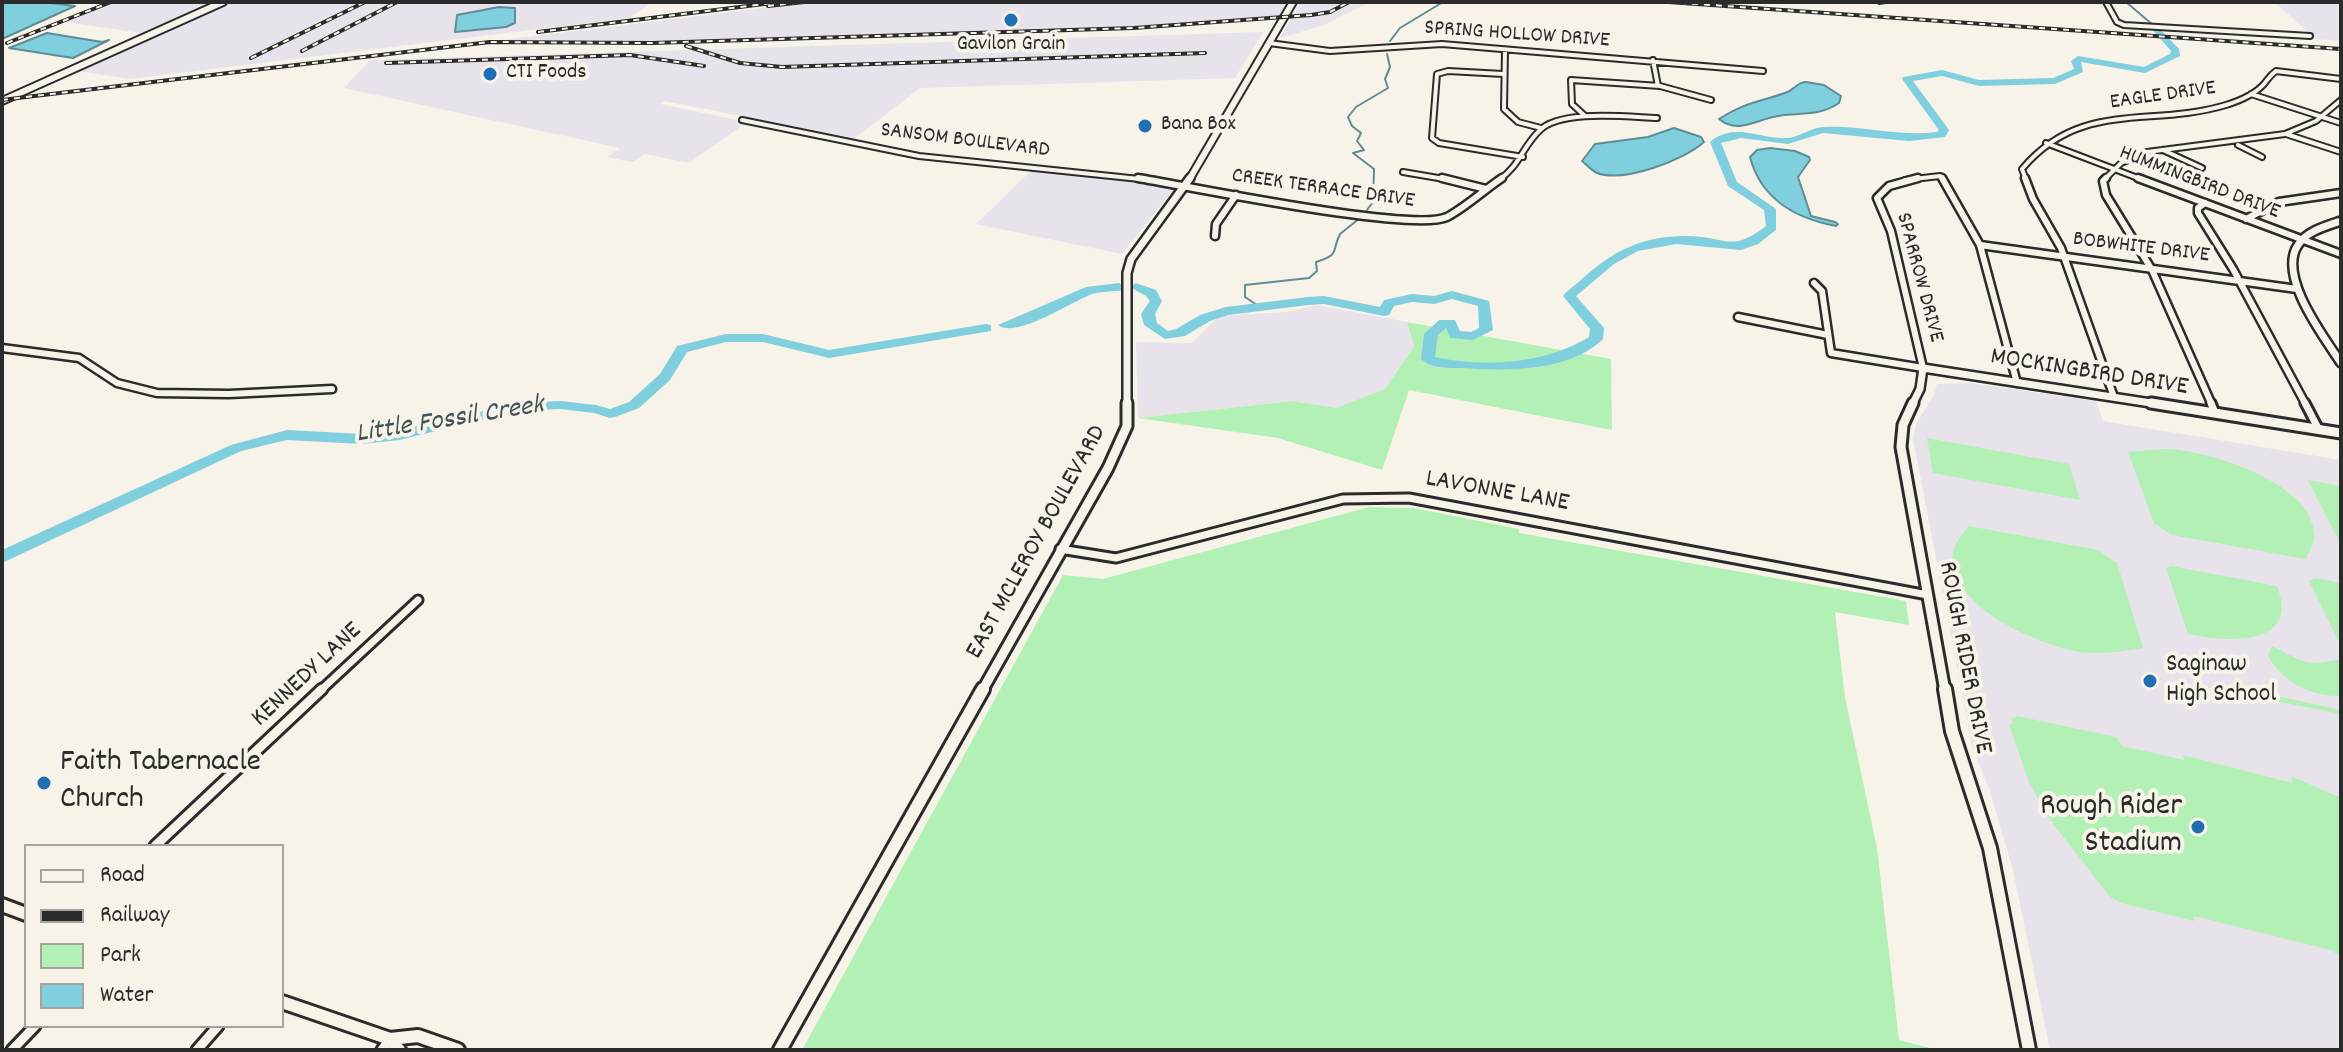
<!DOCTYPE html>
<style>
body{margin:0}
#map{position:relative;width:2343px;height:1052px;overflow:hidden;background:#f7f3e8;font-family:Dekko,sans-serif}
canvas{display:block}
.frame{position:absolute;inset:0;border:4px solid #2b2b2b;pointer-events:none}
.legend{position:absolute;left:24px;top:844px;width:260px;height:184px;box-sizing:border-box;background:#f7f3e8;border:2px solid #a5a39c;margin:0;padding:10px 14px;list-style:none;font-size:24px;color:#2b2b2b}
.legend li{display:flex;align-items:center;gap:16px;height:40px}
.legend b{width:40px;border:2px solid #a5a39c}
</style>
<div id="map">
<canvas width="2343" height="1052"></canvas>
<div class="frame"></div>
<ul class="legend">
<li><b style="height:10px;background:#f7f3e8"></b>Road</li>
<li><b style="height:10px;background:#2b2b2b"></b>Railway</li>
<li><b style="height:22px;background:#b3f0b6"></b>Park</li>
<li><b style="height:22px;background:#80cfde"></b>Water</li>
</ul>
</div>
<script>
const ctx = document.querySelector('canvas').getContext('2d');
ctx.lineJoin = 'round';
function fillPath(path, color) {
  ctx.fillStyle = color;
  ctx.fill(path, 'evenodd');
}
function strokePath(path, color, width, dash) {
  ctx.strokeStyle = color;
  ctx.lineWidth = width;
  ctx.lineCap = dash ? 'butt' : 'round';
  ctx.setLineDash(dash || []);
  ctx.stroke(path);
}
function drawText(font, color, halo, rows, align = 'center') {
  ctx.font = font + ' Dekko,sans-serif';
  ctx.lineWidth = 8;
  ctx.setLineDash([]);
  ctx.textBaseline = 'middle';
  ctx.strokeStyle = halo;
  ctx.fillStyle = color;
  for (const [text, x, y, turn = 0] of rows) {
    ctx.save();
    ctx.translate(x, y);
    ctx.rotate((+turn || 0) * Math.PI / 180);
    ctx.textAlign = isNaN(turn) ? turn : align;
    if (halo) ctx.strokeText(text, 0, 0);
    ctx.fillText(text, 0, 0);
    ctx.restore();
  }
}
fillPath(new Path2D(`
 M111,2H210L141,33L65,22Z
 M229,2H652L629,18L130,79L78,71Z
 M813,2H1287L1279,16L1189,27L618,45L502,43V40Z
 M1301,2H1370L1324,25L1280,38Z
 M2275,2H2341V41L2315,39Z
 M1263,32L1235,78L920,88L855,138L664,101L660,104L747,122L689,163L645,154L632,162L607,157L620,148L344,88L370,60Z
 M1031,171L1156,184L1174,189L1122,254L976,224Z
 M1317,305L1407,322L1414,346L1385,389L1336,408L1292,401L1138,418L1136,342L1192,343L1219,316L1287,312Z
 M1970,383L2096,401L2103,421L2341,460V1050H2050L2013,870L1989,788L1972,747L1913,438L1916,424L1934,395L1937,384Z`), '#e8e2ea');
fillPath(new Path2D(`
 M1407,322L1611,359L1612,430L1409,390L1382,470L1278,438L1138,418L1292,401L1336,408L1385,389L1414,346Z
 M1927,438L2069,464L2080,500L1933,473Z
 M2163,449C2205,449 2315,482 2314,536C2314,544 2309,552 2306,559L2172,535L2154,523L2128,452Z
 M2308,480L2341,486V545Z
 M1369,507L1414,508L1519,529V533L1906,601L1909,625L1835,612L1845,697L1877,848L1899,1040L1938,1050H802L1063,575L1103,579Z
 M1969,526L2098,550L2117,563L2143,648C2122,651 2102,655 2081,652C2040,646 1944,605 1953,552C1955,542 1963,534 1969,526Z
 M2171,566L2277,586C2301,648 2226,642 2188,634L2166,568Z
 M2315,578L2341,583V646L2309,581Z
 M2272,646C2303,662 2306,667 2341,659V696C2311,697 2283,682 2268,656Z
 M2213,682L2341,710V714L2215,689Z
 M2017,716L2116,737L2122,746L2184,760L2183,755L2293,783L2291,776L2341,798V957L2331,950L2194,916V921L2121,903L2110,897L2048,817L2028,780L2009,724H2013L2011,719Z`), '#b3f0b6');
const water = new Path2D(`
 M3,2H43L75,6L2,39Z
 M499,7L515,8V23L506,27L455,32L457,15Z
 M47,33L102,42L109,40L73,58L9,48Z
 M1806,82L1824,85L1841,96L1839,103C1818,117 1801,112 1778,116C1757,119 1738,135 1719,119C1743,103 1759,102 1785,93C1795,90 1795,83 1806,82Z
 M1674,128L1701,137L1704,142C1684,160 1624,183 1597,173C1591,170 1587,165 1582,161L1595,144L1648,137Z
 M1770,148L1795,151L1809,157L1810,160L1798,177L1811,216L1835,222L1838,224L1836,226C1794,218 1761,199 1750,157L1757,150Z`);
fillPath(water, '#80cfde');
strokePath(water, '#5e8d96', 2);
strokePath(new Path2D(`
 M2126,2L2153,25
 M1390,41L1400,28L1443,2
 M1367,210L1373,202L1374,169L1353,153L1364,150L1357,141L1361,133L1352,126L1348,117L1356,107L1388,88L1385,79L1390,67L1387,54
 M1260,307L1245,297V285L1309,278L1317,271L1316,262C1341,254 1331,252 1340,234L1360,218`), '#5e8d96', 2);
fillPath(new Path2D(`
 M2157,26L2179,49L2180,56L2145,73L2081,62L2083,72L2055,84L1979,86L1942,76L1913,81L1949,130L1945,137L1909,141L1823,133L1788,144L1741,138L1721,143L1737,182L1776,209V230L1758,244L1741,250L1676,244L1638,251L1614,264L1576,296L1604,328L1603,339C1569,372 1507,371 1463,368C1449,368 1432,369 1421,359L1424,334L1439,320H1455L1460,331L1471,332L1479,328L1478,306L1452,299L1434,304L1412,302L1394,306L1389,315L1384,316L1324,304L1308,305L1228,315L1210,321L1185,336L1165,339L1144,325L1141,314L1150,301L1146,296L1130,287L1136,283L1156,290L1162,301L1155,314L1157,323L1168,331L1176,329L1200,315L1226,307L1308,297L1324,296L1380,307L1384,300L1412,294L1434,296L1452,291L1489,301L1493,330L1473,340L1450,338L1446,328L1438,335L1435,357C1485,368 1545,364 1589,337L1590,329L1563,296C1568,289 1575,286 1581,280C1613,250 1645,235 1689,236C1727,237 1731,253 1766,226L1764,210L1728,186L1710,142C1734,121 1761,140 1788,138C1801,137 1811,127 1824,127C1862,125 1899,137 1937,132L1939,130L1902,79L1903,77L1942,70L1979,80L2053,78L2074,69L2071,61L2078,56L2144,67L2170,54L2171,51L2152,29Z
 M1119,283L1125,287L1124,290C1113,292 1102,291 1092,294C1070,302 1017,339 998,325L1086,287Z
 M986,324L991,325V331L829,358L763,342H726L687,352L670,380L639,408L615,417L610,418L594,413L560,409L518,411L399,440L362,444L287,440L241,451L2,563V550L231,445L287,430L362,434L399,430L518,403L560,401L596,405L610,409L629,402L660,374L677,346L726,334H763L829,350Z`), '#80cfde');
const streetFar3 = new Path2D(`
 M2106,2L2117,22L2124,25L2310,36
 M1269,43L1330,51L1442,44L1763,71
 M1505,50L1504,109L1518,122L1541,128
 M1653,60L1658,86
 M1503,74L1448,71L1437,74L1432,138L1439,143L1523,157
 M2251,94L2341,123
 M1585,116L1572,104L1571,80L1660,86L1711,100
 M742,120L919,156L1149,180
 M2286,134L2341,152
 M2046,143L2143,180
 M2238,145L2262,157
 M2163,150L2202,168
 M1403,172L1450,180
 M1499,180C1521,164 1521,149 1539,131C1560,109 1628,117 1657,118
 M1905,180L1940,176L1944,180
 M2026,180L2022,169C2081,99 2149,128 2226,105C2239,101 2255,94 2264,84C2268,79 2270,75 2276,71L2341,79
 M2104,180L2121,163L2147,152L2285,134L2316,121L2341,100`);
const streetFar2 = new Path2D(`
 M1138,178C1188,186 1412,233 1447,217C1466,207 1484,190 1502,178
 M1442,178L1486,189
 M1942,178L1980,245L2017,383
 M2025,178L2033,199L2061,248L2114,397
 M2106,178L2103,181L2106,195L2152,270L2212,405
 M2138,178L2341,254
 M2205,203L2198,208V213L2233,269L2306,405
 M2246,219L2279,202L2341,193
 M1215,236L1216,224L1236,195
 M1980,245L2297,289
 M1814,283L1822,291L1831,353L1923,368L1891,231L1877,198L1889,186L1918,178
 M1738,317L1828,335
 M2,348L79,358L117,383L157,393L229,394L332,389`);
const streetFar1 = new Path2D(`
 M2211,403L2215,413
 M2305,403L2319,430
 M1060,549L1116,558L1343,499L1409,498L1928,595
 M320,691L418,600`);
const street = new Path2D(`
 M155,846L322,689
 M12,1050L35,1026
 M197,1050L218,1026
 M382,1050L390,1039`);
const secondaryFar3 = new Path2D(`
 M2,101L223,2
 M1189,180L1293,2`);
const secondaryFar2 = new Path2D(`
 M2341,221C2326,226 2307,231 2298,245C2277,276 2324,337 2341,363
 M1127,405V273L1131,259L1190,178
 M1912,405L1920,389L1923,368L2164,405`);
const secondaryFar1 = new Path2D(`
 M1913,403L1903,425L1901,447L1945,691
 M2151,403L2341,433
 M982,691L1108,468L1127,426V403`);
const secondary = new Path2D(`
 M1945,689L1952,731L1990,848L2029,1050
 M2,905L26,914
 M282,1002L390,1039L418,1036L458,1050
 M390,1039L399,1050
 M780,1050L983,689`);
strokePath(streetFar3, '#2b2b2b', 8);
strokePath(streetFar2, '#2b2b2b', 11);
strokePath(streetFar1, '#2b2b2b', 13);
strokePath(street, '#2b2b2b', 15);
strokePath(secondaryFar3, '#2b2b2b', 10);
strokePath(secondaryFar2, '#2b2b2b', 12);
strokePath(secondaryFar1, '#2b2b2b', 15);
strokePath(secondary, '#2b2b2b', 18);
strokePath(streetFar3, '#f7f3e8', 4);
strokePath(streetFar2, '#f7f3e8', 6);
strokePath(streetFar1, '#f7f3e8', 7);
strokePath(street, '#f7f3e8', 9);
strokePath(secondaryFar3, '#f7f3e8', 6);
strokePath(secondaryFar2, '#f7f3e8', 7);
strokePath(secondaryFar1, '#f7f3e8', 9);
strokePath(secondary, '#f7f3e8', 12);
const rail = new Path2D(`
 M1668,2L2341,49
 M1879,3L1886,2
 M768,6L804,2
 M538,32L780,2
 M7,43L111,2
 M686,46L740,63L782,67L1205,53
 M302,51L397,2
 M251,58L365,2
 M386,63L630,55L704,66
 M26,97L490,42L652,43L1134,28L1311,15L1330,12L1349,2
 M2,100L34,96`);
strokePath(rail, '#2b2b2b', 4);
strokePath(rail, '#f7f3e8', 2, [6]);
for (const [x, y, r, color] of [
 [1011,20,8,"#1f6fb2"],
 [490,74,8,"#1f6fb2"],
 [1145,126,8,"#1f6fb2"],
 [2150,681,8,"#1f6fb2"],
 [44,783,8,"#1f6fb2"],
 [2198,827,8,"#1f6fb2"]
]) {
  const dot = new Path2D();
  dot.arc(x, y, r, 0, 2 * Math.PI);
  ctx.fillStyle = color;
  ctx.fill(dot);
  strokePath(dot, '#f7f3e8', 3);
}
drawText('22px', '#2b2b2b', '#f7f3e8', [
 ["SPRING HOLLOW DRIVE",1517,36,4],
 ["EAGLE DRIVE",2163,97,-8],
 ["SANSOM BOULEVARD",965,142,7],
 ["HUMMINGBIRD DRIVE",2199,184,21],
 ["CREEK TERRACE DRIVE",1323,190,8],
 ["BOBWHITE DRIVE",2141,249,7],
 ["SPARROW DRIVE",1918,278,75]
]);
drawText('22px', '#2b2b2b', '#f7f3e8', [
 ["Gavilon Grain",1011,46,"center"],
 ["CTI Foods",506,74],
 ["Bana Box",1161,126]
], 'left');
drawText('26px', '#2b2b2b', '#f7f3e8', [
 ["MOCKINGBIRD DRIVE",2089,374,9],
 ["LAVONNE LANE",1497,493,10],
 ["EAST MCLEROY BOULEVARD",1038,543,-61],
 ["ROUGH RIDER DRIVE",1963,658,79],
 ["KENNEDY LANE",308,676,-43]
]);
drawText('26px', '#2b2b2b', '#f7f3e8', [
 ["Saginaw",2166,666],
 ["High School",2166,696]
], 'left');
drawText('italic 28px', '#405458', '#f7f3e8', [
 ["Little Fossil Creek",450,422,-9]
]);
drawText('32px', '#2b2b2b', '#f7f3e8', [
 ["Faith Tabernacle",60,765],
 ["Church",60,802],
 ["Rough Rider",2182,809,"right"],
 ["Stadium",2182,846,"right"]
], 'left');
</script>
